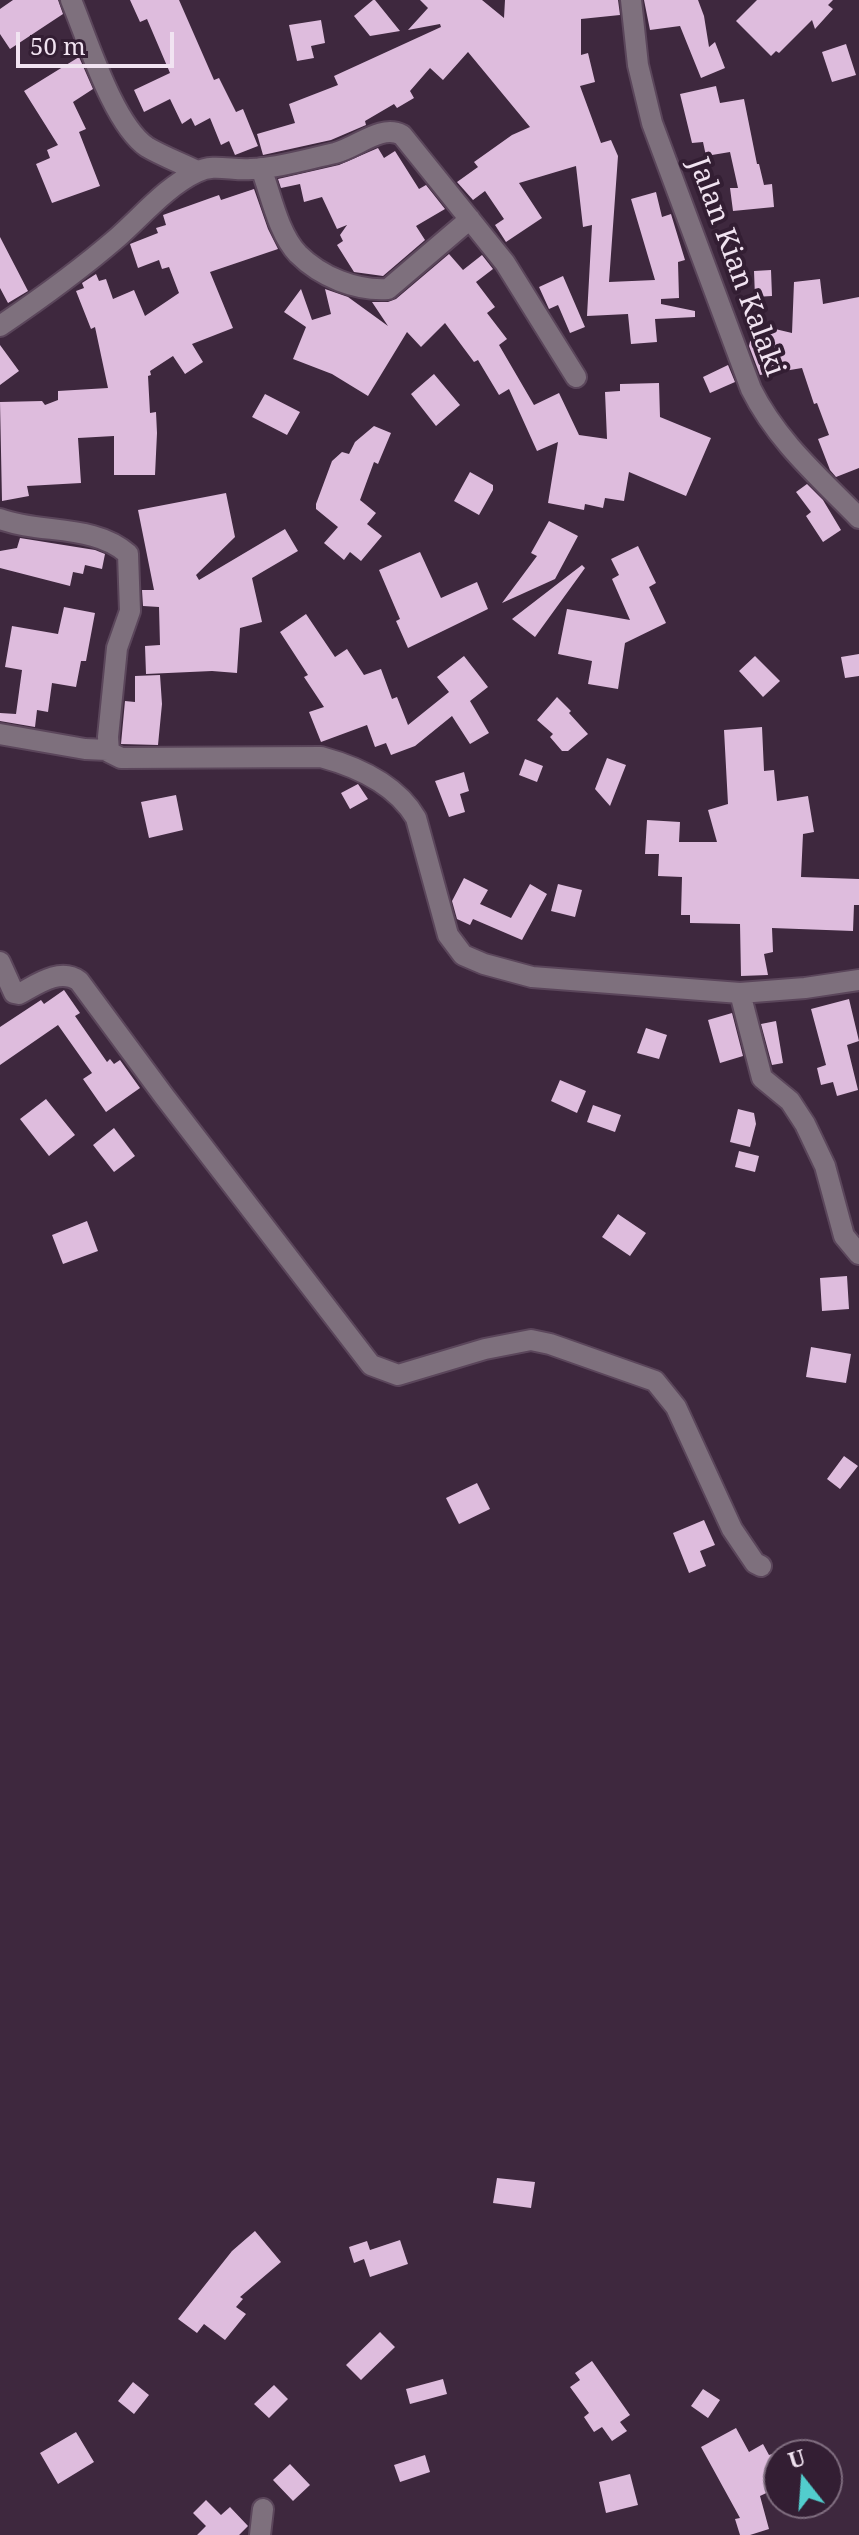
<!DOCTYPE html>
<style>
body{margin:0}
#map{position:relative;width:859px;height:2535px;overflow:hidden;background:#3e283e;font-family:"Noto Serif",serif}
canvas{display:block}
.north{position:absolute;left:763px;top:2439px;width:80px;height:80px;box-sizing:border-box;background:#331e33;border:2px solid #7f6d7f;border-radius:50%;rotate:343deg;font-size:22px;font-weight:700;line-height:32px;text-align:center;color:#f1e3f1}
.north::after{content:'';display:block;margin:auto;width:28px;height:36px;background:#52cdcd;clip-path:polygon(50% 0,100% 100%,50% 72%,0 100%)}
.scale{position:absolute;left:16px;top:32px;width:158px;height:36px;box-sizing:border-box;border:4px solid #f1e3f1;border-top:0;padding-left:10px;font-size:24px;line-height:28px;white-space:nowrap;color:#f1e3f1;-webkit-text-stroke:6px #331e33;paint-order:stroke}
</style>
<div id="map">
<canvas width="859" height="2535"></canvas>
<div class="north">U</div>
<div class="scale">50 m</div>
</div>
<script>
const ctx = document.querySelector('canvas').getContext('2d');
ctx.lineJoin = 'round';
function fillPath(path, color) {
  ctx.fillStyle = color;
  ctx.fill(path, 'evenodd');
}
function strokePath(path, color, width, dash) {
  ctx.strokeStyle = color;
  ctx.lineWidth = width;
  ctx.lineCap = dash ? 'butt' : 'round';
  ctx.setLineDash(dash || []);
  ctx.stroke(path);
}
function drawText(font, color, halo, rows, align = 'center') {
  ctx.font = font + ' "Noto Serif",serif';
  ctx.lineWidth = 8;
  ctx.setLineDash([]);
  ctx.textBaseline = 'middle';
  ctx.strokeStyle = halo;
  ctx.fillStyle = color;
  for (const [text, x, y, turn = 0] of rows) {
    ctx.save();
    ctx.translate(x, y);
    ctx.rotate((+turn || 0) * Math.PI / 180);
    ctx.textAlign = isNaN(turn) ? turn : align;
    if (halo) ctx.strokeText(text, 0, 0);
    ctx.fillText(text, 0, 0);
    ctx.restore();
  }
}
fillPath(new Path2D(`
 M13,0H58L63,14L10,49L0,34V9Z
 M130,0H179L214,80L219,78L236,112L243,109L258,146L235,155L229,141L221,145L210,118L195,126L191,118L182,124L170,99L144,112L134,90L170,73L147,19L140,22Z
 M373,0H375L400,31L370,36L354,16Z
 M420,0H482L504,18L505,0H618L620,15L581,19V55L588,53L595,82L580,86L601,143L611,140L618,156L609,282L655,280L631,199L656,192L662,217L671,214L685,260L678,262L679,298L661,299V304L695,311V317L655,319L657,342L631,344L628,314L587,316L592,225L583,227L576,166L519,183L542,218L506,242L495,225L504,219L485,191L473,200L457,182L478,167L474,162L512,135L530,127L468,52L443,80L430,68L410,91L414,98L397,108L394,104L365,121L366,125L331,140L263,155L257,134L295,123L289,104L338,85L334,76L441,27L440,24L408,30L428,8Z
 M644,0H698L704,16L709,47L715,42L725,68L701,78L680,26L650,30Z
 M757,0H833L828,5L833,9L815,29L812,20L779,53L776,51L771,56L736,21Z
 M321,20L325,43L311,46L314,58L297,61L289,25Z
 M846,44L856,75L832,82L822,52Z
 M79,57L93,89L73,102L86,129L79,132L100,186L52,203L36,164L50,158L47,150L58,145L24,91Z
 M716,86L720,103L744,99L757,164H759L764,185L772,184L774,207L733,211L730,188H738L730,152L706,156L703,142L692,143L680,94Z
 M378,148L384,158L395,151L419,189L426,185L445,209L416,226L425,240L383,276L354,272L337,245L343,241L340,235L347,225L337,229L322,197L304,202L300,184L281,188L278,179L339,165Z
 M254,189L268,229L278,249L210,272L233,328L192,344L203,362L185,374L173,356L150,371L151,375L148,376L150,413L156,412L157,433L155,475H114V436L78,438L81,483L27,486L29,496L2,501L0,402L42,401L45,405L58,400V391L108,388L95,327L91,329L76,291L84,288L82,283L96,274L99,281L106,279L113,299L134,290L145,316L179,293L169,267L162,269L159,260L138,268L130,244L158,233L156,228L166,225L163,215L219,195L221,200Z
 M0,237L28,291L8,303L0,288Z
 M449,254L463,270L482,255L493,269L476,282L495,307L487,313L507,339L499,345L534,405L559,393L579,435L607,439L605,392L620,391V384L659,383L660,417L711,438L686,496L629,472L624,501L605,498L603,508L585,504L584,510L548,503L558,442L537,451L509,389L499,395L478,360L474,362L445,323L421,347L407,332L368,396L332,374L293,359L306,327L284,312L301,289L312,320L331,314L325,289L348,297L388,326L372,302H388L396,299Z
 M771,270L772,296L755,297L754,271Z
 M563,276L585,327L570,333L558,305L549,309L539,287Z
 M820,279L823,304L859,297V468L836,477L830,470L818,439L829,435L817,403L814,404L802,368L760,375L749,346L754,324L792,333L794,282Z
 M0,345L19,371L0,385Z
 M728,365L735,382L710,393L703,377Z
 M434,374L460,405L436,426L411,394Z
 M265,394L300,412L287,435L252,417Z
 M374,426L391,433L378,464L374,462L360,500L376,513L367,524L382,536L361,561L350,552L344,560L324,543L338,527L316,509V504L332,461L342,452L349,454L355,442Z
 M470,472L493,485V490L479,515L454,501Z
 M807,484L823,500L841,530L823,542L806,516L811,512L796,492Z
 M226,493L235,537L196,575L199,580L285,529L298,551L252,578L262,622L240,628L237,673L212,671L146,674L145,646L160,645L159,607L143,606L142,590H154L138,510Z
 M549,521L578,536L555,579L502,603L537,556L531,553Z
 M20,538L95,550L105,554L102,569L85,565L83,574L73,572L70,586L0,568V551L17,548Z
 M638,546L656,583L649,587L666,623L625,643L618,689L588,684L592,661L558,654L567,609L630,620L612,579L619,575L611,559Z
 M420,552L441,598L477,582L488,609L408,648L396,621L400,619L379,570Z
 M582,565L585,568L535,637L512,619Z
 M64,607L95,613L86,661H81L76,687L52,683L48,712L37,710L35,727L0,721V713L16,714L22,670L5,667L12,626L58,634Z
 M306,614L335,657L347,649L364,675L381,669L392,699L397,697L408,725L449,692L437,677L464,656L488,687L470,701L489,733L470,744L452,716L415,746L391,755L386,743L375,747L367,725L321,742L309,712L324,707L304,677L308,675L280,632Z
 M859,654V676L845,678L841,657Z
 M755,656L780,681L763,697L739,671Z
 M160,675L162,704L158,745L121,744L125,701L135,702V676Z
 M557,697L571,711L569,713L588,734L568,751H562L550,737L553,734L537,720Z
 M762,727L764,771L774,770L777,801L808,796L814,832L803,834L801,877L859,879V905H854L853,931L772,928L773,952L764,954L768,975L741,976L740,924L690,923V915H681L682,877L658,876L659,854H645L647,820L680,822L679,842H717L708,810L728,804L724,730Z
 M607,758L626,765L610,806L595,789Z
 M525,759L543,766L537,782L519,775Z
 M464,772L469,791L460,794L465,812L449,817L435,781Z
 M358,784L368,799L350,809L341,793Z
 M176,795L183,830L149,838L141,802Z
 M464,878L488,890L480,904L511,918L530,884L547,894L522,940L473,919L470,925L457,919L452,901Z
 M558,884L582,890L575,917L551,911Z
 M64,990L80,1013L75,1016L107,1062L110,1059L114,1064L120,1060L140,1088L106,1112L83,1079L92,1073L58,1025L0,1065V1027L41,1000L44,1004Z
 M849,999L859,1041L847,1045L858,1090L837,1096L833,1082L821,1085L817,1068L826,1065L811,1009Z
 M732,1013L743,1056L720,1063L708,1020Z
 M776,1021L783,1063L772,1065L761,1024Z
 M646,1028L667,1035L659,1059L637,1053Z
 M560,1080L586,1091L577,1113L551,1101Z
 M46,1099L75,1135L49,1156L20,1119Z
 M593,1105L621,1115L615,1132L587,1122Z
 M738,1109L754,1113L756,1124L750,1147L730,1142Z
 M114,1128L135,1156L114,1172L93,1145Z
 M739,1151L759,1156L755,1172L735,1167Z
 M618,1214L646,1233L630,1256L602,1237Z
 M87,1221L98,1251L63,1264L52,1235Z
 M847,1276L849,1309L822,1311L820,1278Z
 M811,1347L851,1354L846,1383L806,1377Z
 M844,1456L858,1466L840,1489L827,1479Z
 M477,1483L490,1509L459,1524L446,1498Z
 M704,1520L715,1545L700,1551L706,1566L689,1573L673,1533Z
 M497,2178L535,2182L531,2208L493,2203Z
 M255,2231L281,2262L240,2297L243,2299L236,2307L246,2314L225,2340L204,2324L197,2333L178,2319L232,2251Z
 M400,2240L408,2264L370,2277L364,2259L354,2263L349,2247L367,2241L370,2250Z
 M380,2332L395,2347L361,2380L346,2365Z
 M592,2361L630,2415L620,2422L627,2431L612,2441L602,2427L594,2432L584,2417L589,2413L570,2387L580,2380L575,2373Z
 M443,2379L447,2394L410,2404L406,2389Z
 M133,2382L149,2395L134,2414L118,2401Z
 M274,2385L288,2399L269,2418L254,2404Z
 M703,2389L720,2400L708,2418L691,2406Z
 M736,2428L749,2452L763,2444L769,2455L779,2452V2487L760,2496L769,2529L750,2535H740L735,2519L740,2518L701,2447Z
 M76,2432L94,2462L58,2484L40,2453Z
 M425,2455L430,2472L400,2482L394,2465Z
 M290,2464L310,2485L293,2501L273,2480Z
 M630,2474L638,2505L606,2513L599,2482Z
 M206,2500L221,2515L230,2507L248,2526L239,2535H197L206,2526L193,2513Z`), '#debcdd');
const minor = new Path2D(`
 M71,0C87,38 113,124 147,147C162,156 181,163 197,171
 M631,0L638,65L652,123L751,389C777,441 819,477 859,518
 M261,168C271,195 278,233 298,254C321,277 356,291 388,289L470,219
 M0,326C40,299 81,269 117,238C142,216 167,186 197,172C213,163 233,171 251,169C279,168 307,159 335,153C358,147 381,124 402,135L505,263L576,377
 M0,519C40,534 95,524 128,554L130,611L117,648L108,737L109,752L121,758L321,757C358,767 396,784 416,818L448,935L463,955L484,964L532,977L740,993L805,988L859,980
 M0,734L85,749L108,750
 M0,962L14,993L19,994C36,985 60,967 79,981L164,1096L371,1365L398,1375L485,1349L531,1340L550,1344L655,1381L676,1407L732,1529L755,1563L761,1566
 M740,993L762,1078L790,1101L805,1124L825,1166L844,1236L859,1254
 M260,2535L263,2509`);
strokePath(minor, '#5b465b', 24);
strokePath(minor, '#7e707d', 20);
drawText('28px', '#f1e3f1', '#331e33', [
 ["Jalan Kian Kalaki",736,267,70]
]);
</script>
